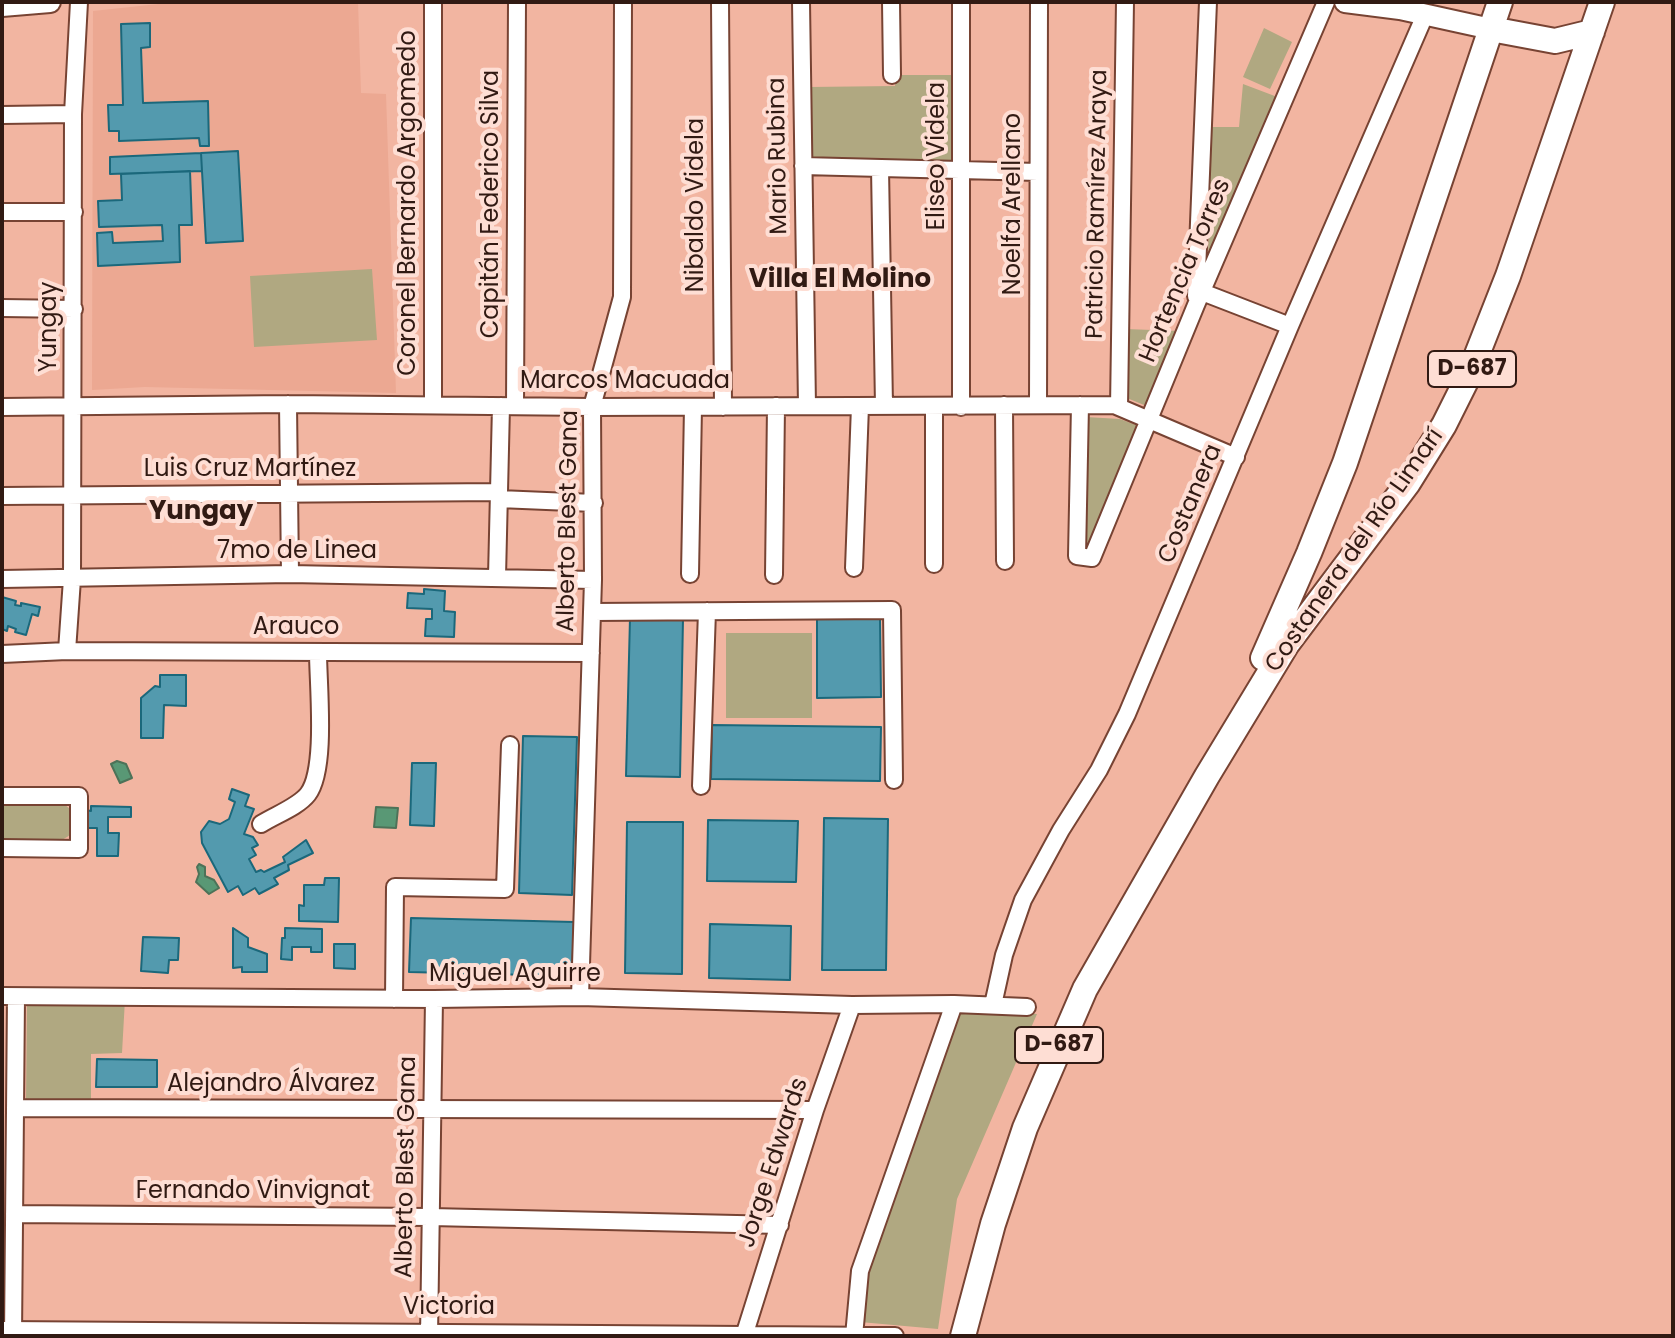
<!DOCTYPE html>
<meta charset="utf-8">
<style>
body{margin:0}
#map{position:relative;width:1675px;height:1338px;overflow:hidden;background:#f2b5a1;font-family:Poppins,sans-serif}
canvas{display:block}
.frame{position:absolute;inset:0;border:4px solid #311a13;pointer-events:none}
</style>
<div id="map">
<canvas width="1675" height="1338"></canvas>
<div class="frame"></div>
</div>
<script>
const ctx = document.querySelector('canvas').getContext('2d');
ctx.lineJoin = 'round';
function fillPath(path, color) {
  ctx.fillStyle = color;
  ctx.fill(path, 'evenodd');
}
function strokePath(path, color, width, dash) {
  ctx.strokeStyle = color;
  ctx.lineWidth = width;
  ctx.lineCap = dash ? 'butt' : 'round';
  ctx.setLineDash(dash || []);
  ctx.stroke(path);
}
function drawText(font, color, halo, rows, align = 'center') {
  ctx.font = font + ' Poppins,sans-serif';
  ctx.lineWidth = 8;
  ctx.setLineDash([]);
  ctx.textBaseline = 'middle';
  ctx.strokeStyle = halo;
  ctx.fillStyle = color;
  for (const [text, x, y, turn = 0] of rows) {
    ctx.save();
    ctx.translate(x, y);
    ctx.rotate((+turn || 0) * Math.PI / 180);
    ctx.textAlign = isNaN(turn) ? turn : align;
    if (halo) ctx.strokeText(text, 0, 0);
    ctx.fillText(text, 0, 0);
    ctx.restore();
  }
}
fillPath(new Path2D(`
 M177,2H358L361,93L386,94L396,393L145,387L92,390L93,11Z`), '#eca892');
fillPath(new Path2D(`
 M1264,28L1292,42L1270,89L1243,77Z
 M896,75H958L956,164L810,162L809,87L895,86Z
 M1243,84L1280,98L1208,266L1210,127H1239Z
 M372,269L377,340L254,347L250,276Z
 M1125,329L1180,331L1149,407L1122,396Z
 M1086,417L1120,419L1141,427L1091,549L1082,548Z
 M726,633H812V718H726Z
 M6,801L65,805L74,812L75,830C58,850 29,843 5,842L2,840V805Z
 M27,997L125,999L122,1053L91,1054V1100H26Z
 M962,1009L1037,1014L957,1199L938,1329L860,1322L868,1273L911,1141Z`), '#b0a881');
const water = new Path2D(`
 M117,761L126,764L132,778L120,783L111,764Z
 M376,807L398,808L396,828L374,827Z
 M199,864L205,867V876L214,880L219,888L209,894L196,882L199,874L197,867Z`);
fillPath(water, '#599875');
strokePath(water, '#4d7258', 2);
const building = new Path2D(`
 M150,23V47L141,48L143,103L208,101L209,146H200L199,138L119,141V131H109L108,105H123L121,24Z
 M238,151L243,241L206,243L201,153Z
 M201,153L202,171L110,174V157Z
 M190,171L192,225H179L180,262L98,266L97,233L112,232L113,243L163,241L162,225L99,227L98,201L122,200L121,174Z
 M424,589L445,591L444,611L455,612L454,637L425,636L426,619H432V609L407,608L408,593L424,594Z
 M2,597L16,601L15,605L21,606V603L40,607L38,616L32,614L26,635L15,632L16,629L8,626L7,631L2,629Z
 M630,618L683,619L680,777L626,776Z
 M817,619H880L881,697L817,698Z
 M160,675H186V706L164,705L163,738H141V698L155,686L160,687Z
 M712,725L881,727L880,781L711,779Z
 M523,736L577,737L572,895L519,893Z
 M412,763H436L434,826L410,825Z
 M232,789L249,795L245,806L254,809L244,834L253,837L258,845L252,848L256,855L249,859L256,872L261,870L264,872L285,862L283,857L306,840L313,853L288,865L289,870L274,878L278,884L259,894L255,888L243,895L238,886L228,892L202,843L201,832L209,821L220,824L229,819L235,802L229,799Z
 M91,806L131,807V817H108V833H119L118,856H97V828H86V810L91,811Z
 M824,818L888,819L886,970H822Z
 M708,820L798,821L796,882L707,881Z
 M627,822H683L682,974L625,973Z
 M325,878H339L338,922L299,921V905L304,906V885H324Z
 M411,918L574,922L572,976L409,972Z
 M710,924L791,926L790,980L709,978Z
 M233,928L248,938V947L267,954V972H242V967L233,968Z
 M285,928L322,929V952H311V947H292V960L281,959L282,938H285Z
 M143,937L179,938L178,960H169L168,973L141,971Z
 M334,944H355V969L334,968Z
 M97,1059L157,1060V1087H96Z`);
fillPath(building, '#539aae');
strokePath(building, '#1b687b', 2);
const minor = new Path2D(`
 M433,2V404
 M720,2L723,407
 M801,2L807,406
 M891,2L892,75
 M961,2V407
 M2,115L73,114
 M803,166L1038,172
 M880,168L884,406
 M2,212H74
 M1202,292L1290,326
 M1196,296L1208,2
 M2,308L74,309
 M288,404L290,574
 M1004,405L1005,561
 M1038,405L1039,2
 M1080,405L1077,556L1092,558L1196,305L1326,2
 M515,406L517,2
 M2,407L288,404L592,407L1114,405L1236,457
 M1119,407L1125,2
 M2,496L499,492
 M499,499L594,503
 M934,564V406
 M854,568L860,406
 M690,574L693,407
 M774,575L776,406
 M497,577L501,406
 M2,579L290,574L593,580
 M592,612L892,610L894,780
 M67,651L72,579L73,114L79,2
 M2,654L67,651L591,653
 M701,786L707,611
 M2,796H79V849L2,848
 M261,824C275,815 298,807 308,794C327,769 318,685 318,652
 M2,996L434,999L580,997L852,1005L954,1004L1027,1007
 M580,997L593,580L592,407L622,297L623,2
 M394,999L395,887L505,889L510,745
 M993,1005L1004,955L1023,900L1061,830L1099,770L1127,714L1290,326L1425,15
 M16,1108L815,1110
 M14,1214L431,1217L780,1225
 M2,1330L895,1336
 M13,1336L16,997
 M429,1336L434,999
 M744,1336L815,1110L852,1005
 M854,1336L860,1271L954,1004`);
const major = new Path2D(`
 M1345,2L1400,9L1491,29
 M2,6L50,2`);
const highway = new Path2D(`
 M1491,29L1555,41L1592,32
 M1263,658L1309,553L1345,463L1500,2
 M963,1336L993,1224L1025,1128L1085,989L1207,776L1287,644L1408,483L1444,425L1469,375L1508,276L1602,2`);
strokePath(minor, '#774333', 20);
strokePath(major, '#774333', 24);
strokePath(highway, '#774333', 28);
strokePath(minor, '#fff', 16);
strokePath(major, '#fff', 20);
strokePath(highway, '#fff', 24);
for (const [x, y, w] of [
 [1472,369,88],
 [1059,1045,88]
]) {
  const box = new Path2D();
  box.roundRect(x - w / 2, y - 18, w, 36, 6);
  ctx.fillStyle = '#feded4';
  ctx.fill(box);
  strokePath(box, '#311a13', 2);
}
drawText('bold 22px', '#311a13', null, [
 ["D-687",1472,369],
 ["D-687",1059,1045]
]);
drawText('24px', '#311a13', '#feded4', [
 ["Mario Rubina",779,156,-91],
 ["Eliseo Videla",938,156,-90],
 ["Coronel Bernardo Argomedo",409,203,-90],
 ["Capitán Federico Silva",492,204,-90],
 ["Noelfa Arellano",1014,204,-90],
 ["Patricio Ramírez Araya",1098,204,-89],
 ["Nibaldo Videla",697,205,-90],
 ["Hortencia Torres",1186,271,-67],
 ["Yungay",50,327,-90],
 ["Marcos Macuada",625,382],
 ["Luis Cruz Martínez",250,470],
 ["Costanera",1191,504,-67],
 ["Alberto Blest Gana",569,521,-89],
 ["Costanera del Río Limarí",1355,551,-55],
 ["7mo de Linea",297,552],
 ["Arauco",296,628],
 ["Miguel Aguirre",515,975],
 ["Alejandro Álvarez",271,1085],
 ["Jorge Edwards",774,1163,-72],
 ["Alberto Blest Gana",407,1167,-89],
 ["Fernando Vinvignat",253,1192],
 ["Victoria",449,1308]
]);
drawText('bold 26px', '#311a13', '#feded4', [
 ["Villa El Molino",840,280],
 ["Yungay",201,512]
]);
</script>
